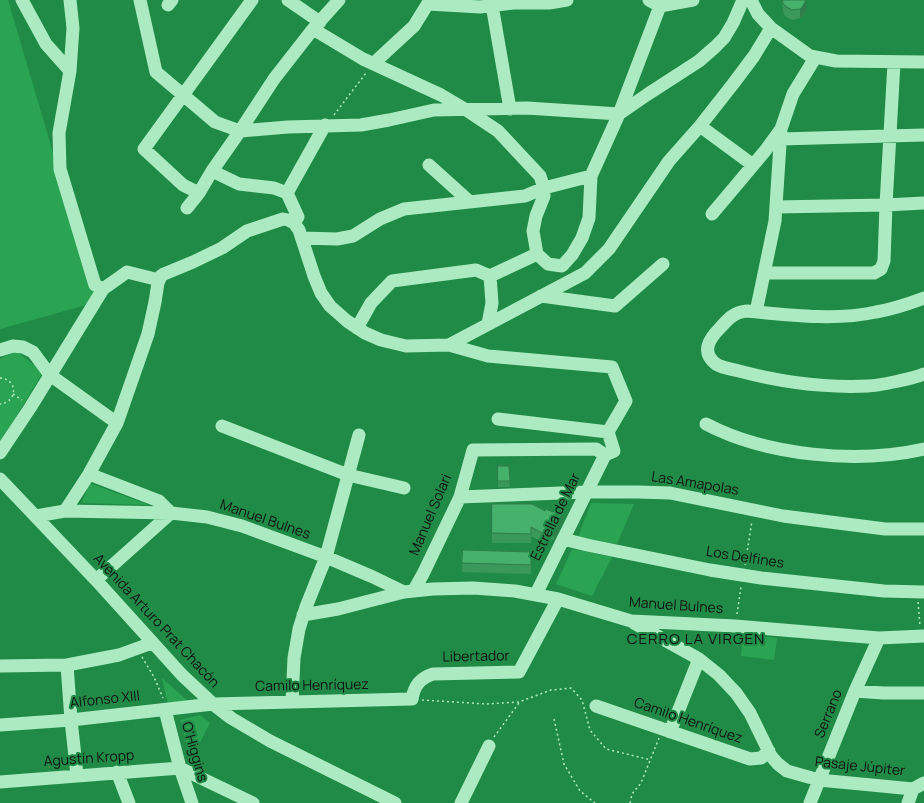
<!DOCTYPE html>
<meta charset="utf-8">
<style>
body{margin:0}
canvas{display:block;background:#208b46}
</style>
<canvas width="924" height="803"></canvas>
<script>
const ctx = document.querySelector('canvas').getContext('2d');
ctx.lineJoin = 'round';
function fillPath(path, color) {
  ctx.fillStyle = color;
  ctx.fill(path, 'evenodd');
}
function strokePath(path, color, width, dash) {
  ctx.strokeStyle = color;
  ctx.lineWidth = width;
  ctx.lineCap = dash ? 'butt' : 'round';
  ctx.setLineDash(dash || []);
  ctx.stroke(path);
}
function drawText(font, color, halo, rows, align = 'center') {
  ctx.font = font + ' Manrope,sans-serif';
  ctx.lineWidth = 4;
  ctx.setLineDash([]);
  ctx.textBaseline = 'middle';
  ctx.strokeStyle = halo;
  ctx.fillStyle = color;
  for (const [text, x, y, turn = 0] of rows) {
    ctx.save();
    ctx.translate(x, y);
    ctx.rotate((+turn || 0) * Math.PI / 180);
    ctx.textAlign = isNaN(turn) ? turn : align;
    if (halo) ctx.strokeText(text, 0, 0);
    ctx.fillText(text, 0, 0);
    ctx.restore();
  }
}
fillPath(new Path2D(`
 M0,0H8L97,302L0,329Z
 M16,351L43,372L0,444V359Z
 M89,483L149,505L82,503Z
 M591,503L634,504L617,544L578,537Z
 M572,549L612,557L592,596L556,584Z
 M743,634L777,638L774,660L741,656Z
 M162,678L190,703L168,705Z
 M200,715L210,723L191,760L180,720Z`), '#2aa353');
strokePath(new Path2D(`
 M334,115L366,73
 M0,378C18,379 18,402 0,404
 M13,394L22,400
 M745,565L752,521
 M918,602L920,626
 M737,614L741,587
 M142,657L154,677L163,698
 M422,700L486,704L519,702L551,690L571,688L582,700L590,730L606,749L651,760
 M554,719L564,764L580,791L595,803
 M494,737L519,703
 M630,803L632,794L641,783L659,738`), '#acebc2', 1.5, [2, 3]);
strokePath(new Path2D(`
 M22,0L46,44L70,71
 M70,0L73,28L70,71L59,133L60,169L95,285L103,289
 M140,0L156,72L215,122L240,131L288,127L361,125L389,120L434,110L527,108L619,114L660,6
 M288,0L320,22
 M649,0L660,6L693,0
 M751,0L758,14L771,28L810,56L836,61L924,62
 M428,4L480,7L513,3H549L567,0
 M168,5L172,0
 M492,5L510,109
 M313,29L363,59L441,95L468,111L498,131L540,176L544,188V196L536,216L533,231L537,254L548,264L562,266L572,255L582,238L589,218L591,176L619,114L648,94L699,61L715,47L724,38L733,23L743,0
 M374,63L414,26L430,0
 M700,126L753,165
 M780,139L924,135
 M429,165L470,202
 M212,171L239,184L274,188L287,193L298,217L294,223
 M199,193L183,185L144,149L252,0
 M287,193L325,125
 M776,207L886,205L924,203
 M187,208L199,193L212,171L240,131L274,79L313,29L339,0
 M712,214L765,151L781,129
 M302,238L337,239L353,236L380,219L404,209L525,196L544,188L591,176
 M765,273H874L881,269L884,261L886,205L894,63
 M541,296L615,306L663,264
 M924,298C908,304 893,309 876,312C835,321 789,315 747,311C734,312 728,319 720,328C710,338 700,352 716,364C722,368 731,369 739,371C780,382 824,388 868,386C878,386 915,378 924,374
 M756,312L775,221L781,129L793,94L815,58
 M488,324L492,303L490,276
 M357,328L371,303L392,281L476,270L490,276L537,254
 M449,345L488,356L612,367L626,401L608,432L614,451L605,455
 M0,350L13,346L23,347L33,352L50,375L117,423
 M498,419L608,432
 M706,424C767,456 857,464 924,449
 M222,426L348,475L404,488
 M0,453L30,408L103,289L127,272L159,280
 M89,474L159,501L171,513L96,580
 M0,479L96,580L182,675L213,704L231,718L270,741L395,803
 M460,497L586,492H638L670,493L783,516L885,529H924
 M65,511L89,474L117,423L148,334L155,302L158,283L161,276L164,274L193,262L222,248L247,231L283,219L288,220L294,223L299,230L314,276L321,293L330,306L347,321L365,333L381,340L406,346L449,345L585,273L609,249L669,161L700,126L733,84L754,56L771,28
 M36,516L65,511L171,513L207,517L242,526L326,557L373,577L404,592
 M563,539L587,545L710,570L761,578L884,591L924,592
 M414,590L423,574L460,497L473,450L596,449L605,455
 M536,594L605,455
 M303,615L338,609L404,592L433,589L473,588L515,591L558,599L631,621L735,626L879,638L924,636
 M634,623L699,659L719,675L736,693L750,713L771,756L778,764L787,771L819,780L913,789
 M67,665L71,720L77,775
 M0,666L67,665L119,655L152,643
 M855,691L883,693H924
 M292,702L294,658L299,629L306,607L326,557L359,435
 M596,706L750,759L761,758L769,751
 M165,710L180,768L192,803
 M0,725L71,720L213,704L412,699C414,686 420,678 433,674L519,672L558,599
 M670,732L699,659
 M117,772L129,803
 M0,782L180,768L253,803
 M913,789L924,783
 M461,803L489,746
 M810,803L855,691L879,638
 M908,803L913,789`), '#acebc2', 13);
fillPath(new Path2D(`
 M782,0H806V9L803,16L800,18L792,20L785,16L783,12Z
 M498,466H509L510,487H498Z
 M492,504L545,511L563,521L554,540L549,538L546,544L531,536V543H492Z
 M463,550L531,552V574L462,572Z`), '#3b985b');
fillPath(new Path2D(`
 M806,0V9L803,16L800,18V9Z
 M563,512V521L554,540V530Z
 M549,528V538L546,544V535Z`), '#307c4a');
const building = new Path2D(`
 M783,0H806L803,6L800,9L792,10L785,6L783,3Z
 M498,466H509L510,481H498Z
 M492,504H532L545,511L546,509L553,512L555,508L563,512L554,530L549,528L546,535L531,527V534L492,533Z
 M463,550L531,552V565L462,563Z`);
fillPath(building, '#45b16a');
strokePath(building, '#307c4a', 1);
drawText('14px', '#111', '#208b46', [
 ["Las Amapolas",695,484,9],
 ["Manuel Solari",431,515,-67],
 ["Estrella de Mar",556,517,-64],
 ["Manuel Bulnes",265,520,19],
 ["Los Delfines",745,558,9],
 ["Manuel Bulnes",676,606,4],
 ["Avenida Arturo Prat Chacón",156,621,47],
 ["Libertador",476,657,-1],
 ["Camilo Henríquez",312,686,-1],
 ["Alfonso XIII",105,700,-6],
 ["Serrano",829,714,-68],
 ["Camilo Henríquez",688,721,19],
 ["O'Higgins",194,752,74],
 ["Agustín Kropp",89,759,-4],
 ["Pasaje Júpiter",860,767,6]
]);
ctx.letterSpacing = '1px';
drawText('15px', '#111', '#208b46', [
 ["CERRO LA VIRGEN",696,640]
]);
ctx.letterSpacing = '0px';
</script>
